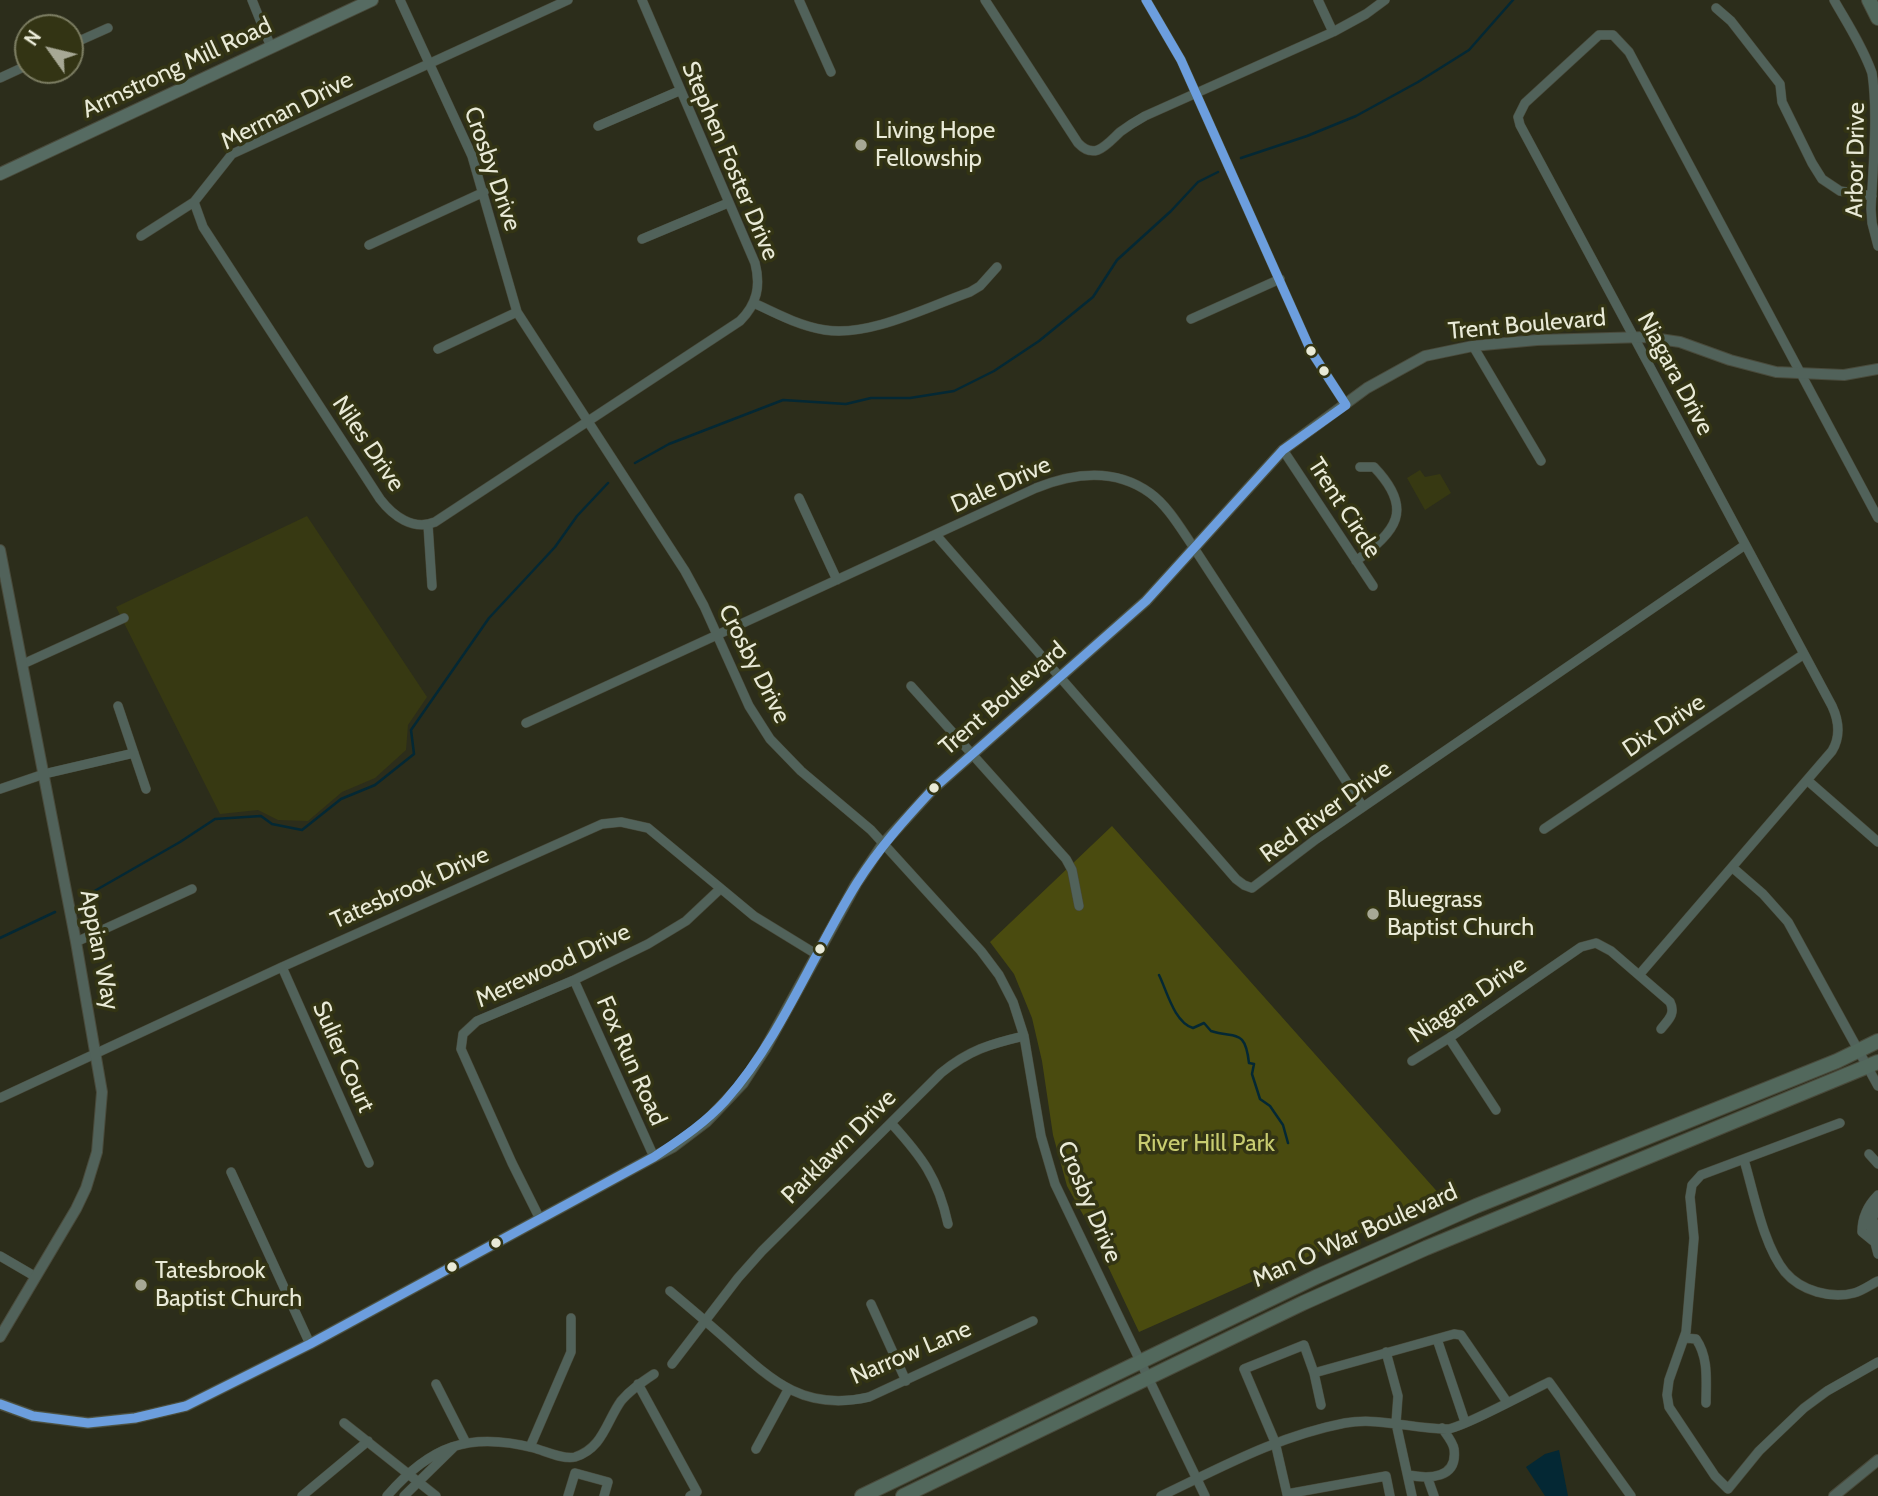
<!DOCTYPE html>
<style>
body{margin:0}
#map{position:relative;width:1878px;height:1496px;overflow:hidden;background:#2c2d1b;font-family:Cabin,sans-serif}
canvas{display:block}
.north{position:absolute;left:14px;top:14px;width:70px;height:70px;box-sizing:border-box;background:#333414;border:2px solid #7c7d62;border-radius:50%;rotate:304deg;font-size:19px;font-weight:700;line-height:28px;text-align:center;color:#e9ead7}
.north::after{content:'';display:block;margin:auto;width:24px;height:32px;background:#a7a895;clip-path:polygon(50% 0,100% 100%,50% 72%,0 100%)}
</style>
<div id="map">
<canvas width="1878" height="1496"></canvas>
<div class="north">N</div>
</div>
<script>
const ctx = document.querySelector('canvas').getContext('2d');
ctx.lineJoin = 'round';
function fillPath(path, color) {
  ctx.fillStyle = color;
  ctx.fill(path, 'evenodd');
}
function strokePath(path, color, width, dash) {
  ctx.strokeStyle = color;
  ctx.lineWidth = width;
  ctx.lineCap = dash ? 'butt' : 'round';
  ctx.setLineDash(dash || []);
  ctx.stroke(path);
}
function drawText(font, color, halo, rows, align = 'center') {
  ctx.font = font + ' Cabin,sans-serif';
  ctx.lineWidth = 7;
  ctx.setLineDash([]);
  ctx.textBaseline = 'middle';
  ctx.strokeStyle = halo;
  ctx.fillStyle = color;
  for (const [text, x, y, turn = 0] of rows) {
    ctx.save();
    ctx.translate(x, y);
    ctx.rotate((+turn || 0) * Math.PI / 180);
    ctx.textAlign = isNaN(turn) ? turn : align;
    if (halo) ctx.strokeText(text, 0, 0);
    ctx.fillText(text, 0, 0);
    ctx.restore();
  }
}
fillPath(new Path2D(`
 M1420,470L1425,477L1440,474L1451,493L1425,510L1407,478Z
 M307,516L427,697L408,725L406,750L375,778L342,792L308,821L278,820L258,810L220,814L116,607Z`), '#373912');
fillPath(new Path2D(`
 M1112,826L1442,1197L1139,1332L1086,1220L1067,1186L1053,1135L1042,1061L1032,1018L1014,974L990,942Z`), '#4a4b0f');
fillPath(new Path2D(`
 M1559,1450L1568,1496H1545L1526,1467L1545,1454Z`), '#042834');
strokePath(new Path2D(`
 M1241,158L1307,136L1356,116L1418,82L1469,50L1513,0
 M635,463L669,444L783,400L846,404L871,398H910L954,391L994,371L1039,341L1093,297L1117,260L1171,211L1198,182L1218,172
 M84,897L180,842L215,819L261,816L272,824L302,830L341,799L375,785L414,754L411,730L489,618L555,547L577,516L608,483
 M0,938L55,912
 M1159,975C1167,991 1174,1022 1193,1028L1204,1023L1211,1031C1236,1039 1245,1028 1249,1063L1254,1064L1252,1074L1260,1099L1270,1106L1283,1125L1288,1143`), '#042834', 2.5);
const minor = new Path2D(`
 M252,0L271,47
 M400,0L472,156L517,312L685,571L704,606L749,706L770,739L801,771L871,830L981,951L999,975L1013,1002L1024,1036L1041,1136L1055,1184L1205,1496
 M799,0L831,72
 M985,0L1078,143C1095,161 1107,144 1120,132C1128,126 1136,121 1145,116L1333,32L1366,14L1385,0
 M1146,0L1181,60L1311,351L1346,405
 M1318,0L1333,32
 M1834,0C1847,23 1863,47 1872,73C1878,112 1873,167 1871,209L1872,223L1878,246
 M1716,8L1731,21L1780,84L1782,102L1812,163L1822,179L1840,191L1872,196
 M70,45L108,28
 M0,78L28,65
 M598,126L679,91
 M194,202L203,227L380,499C393,516 413,531 435,522L740,321C757,304 761,286 755,263L642,0
 M141,236L194,202L232,154L568,0
 M642,239L728,203
 M369,245L484,192
 M754,303C777,314 800,326 825,330C870,337 927,307 970,292L980,286L997,267
 M1191,319L1280,279
 M1473,346L1541,461
 M438,349L517,312
 M1283,450L1373,586
 M799,498L837,580
 M428,525L432,586
 M936,535L1236,879L1244,885L1252,888L1315,840L1745,545
 M1356,561C1396,531 1415,510 1374,467H1360
 M23,664L124,618
 M911,686L1066,859L1072,870L1079,906
 M118,706L146,789
 M526,723L1036,488C1073,473 1114,467 1150,493C1168,506 1181,529 1194,548L1363,807
 M1807,780L1878,842
 M0,789L44,774L134,753
 M1544,829L1804,654
 M1733,868L1763,894L1788,922L1878,1086
 M76,942L192,889
 M282,967L369,1163
 M1639,975L1832,751C1841,736 1839,721 1832,706L1520,125L1518,117L1525,103L1599,35H1613L1629,52L1878,518
 M574,980L654,1157
 M1449,1038L1496,1110
 M1412,1061L1449,1038L1581,947L1596,943L1611,951L1670,1002C1676,1014 1668,1020 1661,1029
 M0,1098L282,967L602,824L621,822L648,828L754,916L816,954
 M891,1123C922,1157 938,1178 948,1224
 M1840,1123L1701,1175L1692,1185L1690,1197L1694,1238L1686,1332L1669,1380L1667,1395L1669,1407L1715,1476L1728,1489L1759,1451L1804,1408L1827,1391L1878,1362
 M1869,1154L1878,1164
 M1744,1160C1754,1193 1763,1245 1785,1272C1801,1291 1831,1299 1854,1293C1862,1291 1870,1285 1878,1281
 M231,1172L310,1344
 M1878,1206L1870,1224L1878,1254
 M540,1219L512,1163L461,1049L463,1034L477,1021L574,980L648,944L686,921L720,889
 M1874,1239L1878,1224
 M1873,1241L1862,1232C1862,1217 1868,1205 1878,1195
 M0,1256L36,1277
 M670,1291C689,1307 708,1323 727,1340C772,1381 804,1412 869,1397L1033,1321
 M871,1304L906,1381
 M1685,1338L1696,1339C1709,1358 1706,1381 1706,1403
 M1437,1339L1465,1422
 M1386,1352L1398,1396L1396,1423L1412,1496
 M672,1364L738,1278L762,1251L941,1073C969,1050 990,1044 1024,1036
 M1314,1373L1321,1405
 M436,1384L466,1443
 M638,1384L697,1492L690,1496
 M344,1423L436,1496
 M530,1447L571,1352V1318
 M756,1449L788,1390
 M1408,1475C1429,1479 1458,1479 1454,1449C1453,1442 1446,1434 1442,1428
 M1428,1479L1434,1496
 M1287,1494L1275,1442L1244,1369L1304,1345L1314,1373L1454,1334L1461,1335L1507,1402
 M302,1496L368,1441
 M387,1496C430,1446 469,1431 534,1448C545,1451 564,1460 575,1457C603,1448 606,1422 621,1401C630,1390 642,1382 654,1374
 M404,1496L454,1447
 M568,1496L575,1473L608,1482L604,1496
 M1161,1496C1222,1467 1278,1436 1345,1423C1379,1417 1413,1429 1447,1429C1460,1429 1532,1390 1549,1382L1631,1496
 M1288,1496L1287,1494L1386,1476L1390,1496`);
const tertiary = new Path2D(`
 M0,550L76,942L102,1092L97,1152L86,1188L76,1209L0,1337
 M0,1404L33,1416L88,1423L135,1418L186,1406L310,1344L654,1157L673,1147L706,1122L743,1083L765,1049L856,884L883,844L934,788L1146,601L1283,450L1367,388L1425,356L1473,346L1537,340L1646,337L1680,342L1730,360L1776,372L1844,375L1878,369
 M1834,1496L1878,1460`);
const secondary = new Path2D(`
 M0,174L372,0`);
const primary = new Path2D(`
 M1869,0L1878,18
 M862,1496L1316,1277L1476,1206L1837,1061L1878,1041
 M903,1496L1303,1303L1426,1248L1878,1062`);
strokePath(minor, '#494a3b', 10);
strokePath(tertiary, '#494a3b', 12);
strokePath(secondary, '#494a3b', 14);
strokePath(primary, '#494a3b', 16);
strokePath(minor, '#51625a', 9);
strokePath(tertiary, '#51625a', 10);
strokePath(secondary, '#566b62', 12);
strokePath(primary, '#52685c', 14);
strokePath(new Path2D(`
 M1146,0L1181,60L1311,351L1346,405
 M0,1404L33,1416L88,1423L135,1418L186,1406L310,1344L654,1157C679,1140 704,1124 725,1101C782,1037 812,955 857,883C879,848 906,818 934,788L1146,601L1283,450L1346,405`), '#6c9ede', 9);
for (const [x, y, r, color] of [
 [861,145,7,"#a7a895"],
 [1311,351,6,"#e9ead7"],
 [1324,371,6,"#e9ead7"],
 [934,788,6,"#e9ead7"],
 [1373,914,7,"#a7a895"],
 [820,949,6,"#e9ead7"],
 [496,1243,6,"#e9ead7"],
 [452,1267,6,"#e9ead7"],
 [141,1285,7,"#a7a895"]
]) {
  const dot = new Path2D();
  dot.arc(x, y, r, 0, 2 * Math.PI);
  ctx.fillStyle = color;
  ctx.fill(dot);
  strokePath(dot, '#333414', 2.5);
}
drawText('24px', '#e9ead7', '#333414', [
 ["Armstrong Mill Road",177,68,-25],
 ["Merman Drive",287,111,-27],
 ["Arbor Drive",1856,160,-89],
 ["Stephen Foster Drive",730,161,67],
 ["Crosby Drive",492,169,71],
 ["Trent Boulevard",1527,325,-5],
 ["Niagara Drive",1675,374,62],
 ["Niles Drive",368,444,56],
 ["Dale Drive",1001,485,-24],
 ["Trent Circle",1344,508,57],
 ["Crosby Drive",754,664,63],
 ["Trent Boulevard",1003,699,-41],
 ["Dix Drive",1664,726,-34],
 ["Red River Drive",1326,812,-36],
 ["Tatesbrook Drive",410,888,-24],
 ["Appian Way",99,950,79],
 ["Merewood Drive",553,966,-25],
 ["Niagara Drive",1468,1000,-34],
 ["Sulier Court",343,1057,66],
 ["Fox Run Road",631,1061,66],
 ["Parklawn Drive",839,1147,-45],
 ["Crosby Drive",1089,1202,67],
 ["Man O War Boulevard",1355,1236,-24],
 ["Narrow Lane",911,1353,-23]
]);
drawText('24px', '#e9ead7', '#333414', [
 ["Living Hope",875,131],
 ["Fellowship",875,159],
 ["Bluegrass",1387,900],
 ["Baptist Church",1387,928],
 ["Tatesbrook",155,1271],
 ["Baptist Church",155,1299]
], 'left');
drawText('24px', '#c8cc70', '#333414', [
 ["River Hill Park",1206,1144]
]);
</script>
